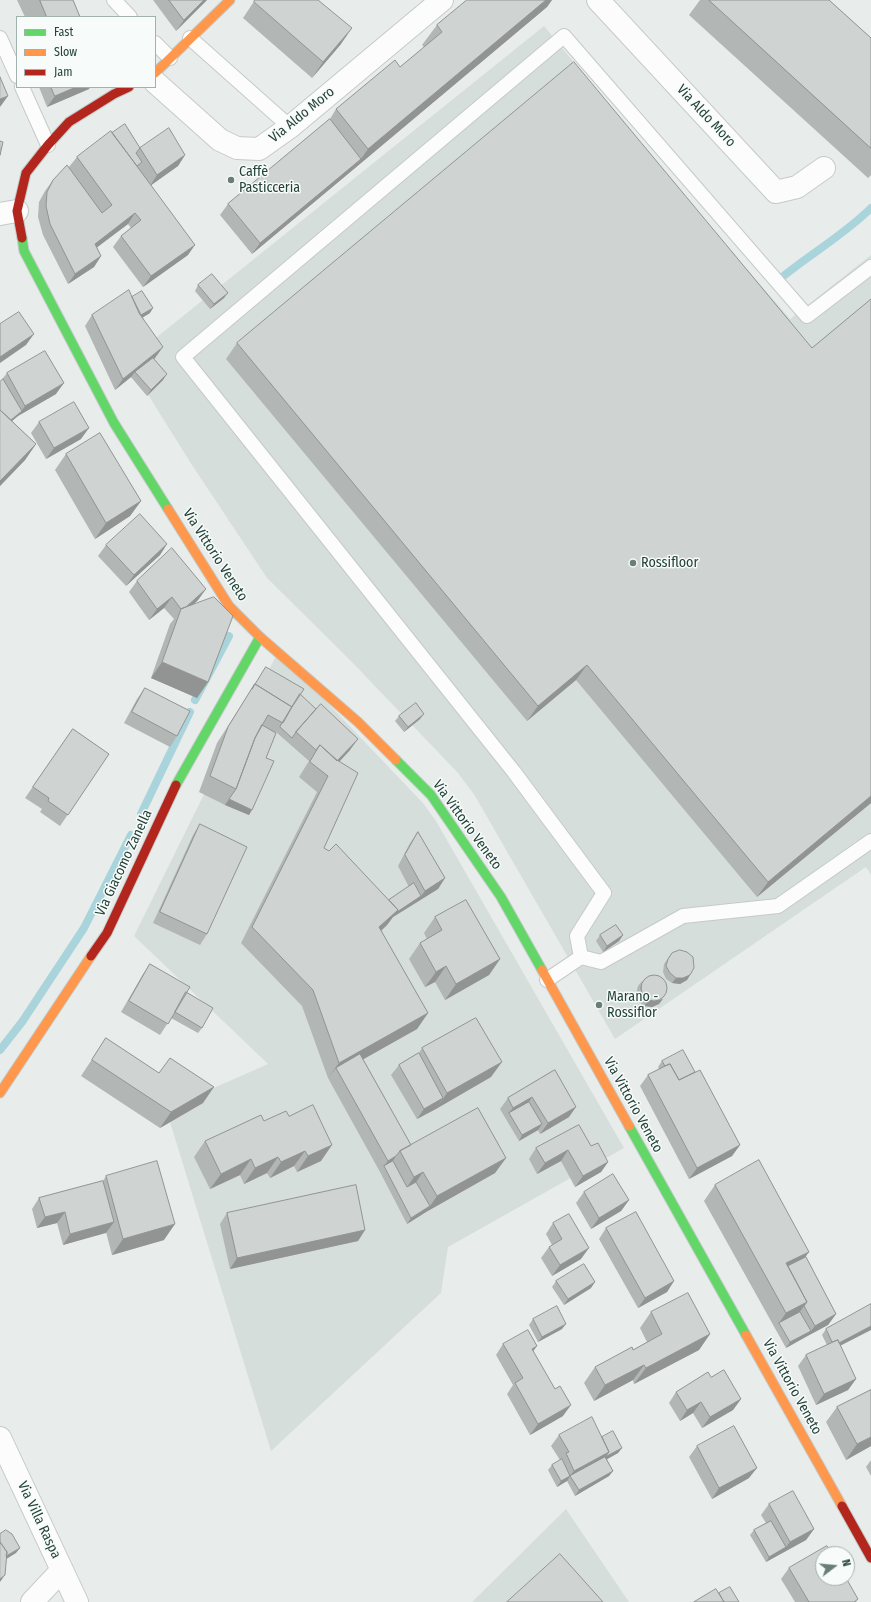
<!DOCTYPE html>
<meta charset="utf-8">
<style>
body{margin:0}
#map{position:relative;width:871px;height:1602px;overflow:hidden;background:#e8edeb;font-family:"Fira Sans Condensed",sans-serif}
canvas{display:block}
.legend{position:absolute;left:16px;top:16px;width:140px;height:72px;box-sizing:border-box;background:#f7fbf9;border:1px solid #a3b1ad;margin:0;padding:5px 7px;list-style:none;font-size:12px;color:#24423a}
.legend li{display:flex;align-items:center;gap:8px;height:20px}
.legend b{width:20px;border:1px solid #a3b1ad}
.north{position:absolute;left:815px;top:1546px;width:40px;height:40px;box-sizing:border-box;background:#f7fbf9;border:1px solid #a3b1ad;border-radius:50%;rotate:74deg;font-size:11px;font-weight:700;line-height:16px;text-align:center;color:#24423a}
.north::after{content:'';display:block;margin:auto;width:14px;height:18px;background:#697e78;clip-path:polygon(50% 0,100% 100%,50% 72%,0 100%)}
</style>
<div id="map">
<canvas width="871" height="1602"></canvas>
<ul class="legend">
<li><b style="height:5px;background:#63d668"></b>Fast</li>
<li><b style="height:5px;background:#ff974d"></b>Slow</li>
<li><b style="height:5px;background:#b3261e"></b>Jam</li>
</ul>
<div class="north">N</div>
</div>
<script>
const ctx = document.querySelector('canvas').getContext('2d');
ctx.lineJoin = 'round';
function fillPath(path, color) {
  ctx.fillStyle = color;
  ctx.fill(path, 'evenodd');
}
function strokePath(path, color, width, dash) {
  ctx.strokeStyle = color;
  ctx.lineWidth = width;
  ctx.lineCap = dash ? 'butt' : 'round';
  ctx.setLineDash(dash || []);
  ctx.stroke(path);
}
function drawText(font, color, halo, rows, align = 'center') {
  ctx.font = font + ' "Fira Sans Condensed",sans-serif';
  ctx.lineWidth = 3;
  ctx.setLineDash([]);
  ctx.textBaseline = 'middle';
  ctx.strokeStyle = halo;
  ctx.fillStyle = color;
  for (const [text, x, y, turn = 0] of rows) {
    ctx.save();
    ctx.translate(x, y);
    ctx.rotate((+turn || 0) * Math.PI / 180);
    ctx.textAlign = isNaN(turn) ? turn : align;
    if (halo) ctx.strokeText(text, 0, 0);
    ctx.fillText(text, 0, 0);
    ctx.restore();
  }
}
fillPath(new Path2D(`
 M544,26L708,224L790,319L871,255V875L866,867L615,1039L475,796L458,773L351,661L267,578L190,462L127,361Z
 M277,654L318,693L423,803L436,821L624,1148L448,1247L441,1293L271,1451L166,1109L268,1064L134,936L212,778Z
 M566,1509L629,1602H472Z`), '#d6dedb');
strokePath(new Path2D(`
 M781,278C810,254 844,235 871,208
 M195,700L229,636
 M141,814L190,712
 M0,1050L22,1022L84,928L131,835`), '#a9d4db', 8);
const lane = new Path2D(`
 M114,0L130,17
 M0,38L17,76
 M190,38L290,127
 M155,43L170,58
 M22,87L48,145
 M581,957L577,936L604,893L514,772L183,357L564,36L807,316L871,267
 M547,980L581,957L601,962L683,916L778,906L871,841`);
const street = new Path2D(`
 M598,0L776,192L797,187L824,168
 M155,82L220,140L237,148L259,149L290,127L442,0
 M0,214L17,211
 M0,1438L77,1602
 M32,1602L62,1570`);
const fast = new Path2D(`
 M22,238L24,251L114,423L168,509
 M396,760L431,795L501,897L542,970
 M176,785L260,637
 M629,1126L746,1335`);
const slow = new Path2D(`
 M155,73L230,0
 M168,509L229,606L260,637L358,722L396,760
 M542,970L629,1126
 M0,1093L91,956
 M746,1335L842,1506`);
const jam = new Path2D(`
 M22,238L17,211L26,173L48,145L69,122L114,94L129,87
 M91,956L107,933L176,785
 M842,1506L871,1558`);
strokePath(lane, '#c5cac8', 16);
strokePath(street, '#c5cac8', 24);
strokePath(fast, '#c3cbc8', 11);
strokePath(slow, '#c3cbc8', 11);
strokePath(jam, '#c3cbc8', 11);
strokePath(lane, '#fcfcfc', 14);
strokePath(street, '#fcfcfc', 22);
strokePath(fast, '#63d668', 9);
strokePath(slow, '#ff974d', 9);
strokePath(jam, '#b3261e', 9);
fillPath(new Path2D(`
 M17,0H73L80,17H25Z
 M153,0H207L176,31Z
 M255,0L341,44L312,78L243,18Z
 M467,0H552L547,7L252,254L220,215L228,204L330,119L336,109L400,67L424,47L422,45L437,25Z
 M700,0H829L871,38V175L868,178L689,15Z
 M39,87H90L89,89L47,107Z
 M112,133L140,148L185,155L178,166L151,185L188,255L143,287L113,247L121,236L131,228L128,224L97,247L101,256L94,267L68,284L43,235L38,217L39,202L45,191L53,180L69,167L77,157Z
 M198,285L224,298L210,309L195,291Z
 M132,297L150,313L143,317L155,358L154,359L163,380L147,396L131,377L115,390L85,326L92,315Z
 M871,299V803L757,897L576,680L527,721L226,359L237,343L812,348Z
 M7,373L56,394L18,416L12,421L36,444L25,460L0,486V382Z
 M39,422L81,439L46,459L31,433Z
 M66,454L141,501L130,516L95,539L55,470Z
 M167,544L160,555L126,586L98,556L106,545Z
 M137,581L206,589L198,600L193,605L208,682L197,698L151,678L170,624L174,619L164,608L149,620L129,592Z
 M266,667L300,694L350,750L339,762L324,848L389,900L409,887L398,866L410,843L418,832L445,878L438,889L393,917L387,925L381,931L428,1013L417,1029L363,1059L411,1145L506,1158L495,1173L426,1212L407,1224L380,1172L328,1078L302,1006L241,943L317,792L299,777L309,761L276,732L266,758L249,815L225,805L199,792L217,743Z
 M145,688L177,736L170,747L124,723L137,699Z
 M399,716L420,719L404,732L395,721Z
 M73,729L109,754L60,826L40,812L42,809L25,798Z
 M200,824L207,934L200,945L153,923L193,835Z
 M435,917L500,959L489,975L445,1000L435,982L425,987L409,959L420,943L427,939L424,933Z
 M600,935H623L619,941L603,952L596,941Z
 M672,953L690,975L687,980L680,984L672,983L666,979L663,972L664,964Z
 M150,964L186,992L202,1028L198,1033L171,1018L160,1035L121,1012L143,974Z
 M642,981L659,1004L652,1007L644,1006L638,1001L636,994L638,986Z
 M106,1038L203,1103L160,1128L81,1076Z
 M422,1048L491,1077L417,1119L391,1075L399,1065L419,1053Z
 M662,1061L695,1072L740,1145L732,1156L689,1179L640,1086L648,1075L659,1069L658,1067Z
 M555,1070L569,1117L540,1134L538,1130L519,1141L500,1109L508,1098Z
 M289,1116L321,1161L297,1172L294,1166L270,1178L267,1173L244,1184L240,1175L210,1189L194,1157L205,1141L264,1121Z
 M591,1146L608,1162L601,1172L575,1187L561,1161L537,1174L529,1159L536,1148Z
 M106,1176L164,1240L112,1255L106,1232L63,1245L57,1223L37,1228L32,1209L39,1198L103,1181Z
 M715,1185L806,1257L836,1314L828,1325L786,1348L704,1201Z
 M584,1192L629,1200L621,1211L591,1229L576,1203Z
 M227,1213L365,1230L358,1241L230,1269L220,1224Z
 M553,1223L581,1259L552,1276L541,1258L549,1247L552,1245L546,1234Z
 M606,1228L674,1281L667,1292L638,1308L599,1239Z
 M556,1281L591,1288L564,1305L552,1287Z
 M651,1312L710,1334L699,1350L634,1384L633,1380L594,1401L584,1383L595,1367L633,1350L647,1342L640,1328Z
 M533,1319L562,1329L538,1342L529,1325Z
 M826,1329L840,1345L856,1379L848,1390L816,1405L798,1366L806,1355L827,1345L822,1335Z
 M503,1344L533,1351L563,1416L530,1435L507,1394L513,1385L496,1355Z
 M871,1390V1446L846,1460L826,1422L837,1407Z
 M676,1392L741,1399L733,1410L702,1428L693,1413L680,1421L669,1403Z
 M559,1435L602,1437L622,1448L618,1453L607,1459L613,1471L609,1476L575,1496L567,1481L557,1487L548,1470L552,1465L560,1460L551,1446Z
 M697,1446L749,1478L712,1499L689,1457Z
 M871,1460V1476L866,1467Z
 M769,1504L814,1529L806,1540L766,1562L750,1535L754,1530L766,1523L761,1515Z
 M789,1568L858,1599L856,1602H795L781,1579Z`), '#b2b6b5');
fillPath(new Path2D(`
 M204,0H207L176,31L184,20Z
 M546,0H552L547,7L354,169L368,149Z
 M352,28L341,44L312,78L323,62Z
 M76,87H90L89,89L47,107L55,96Z
 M8,96L0,107V99Z
 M185,155L178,166L150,186L157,175Z
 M361,159L354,169L252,254L260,243Z
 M135,213L128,224L87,255L95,244Z
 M195,245L188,255L143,287L151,276Z
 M101,256L94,267L68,284L75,274Z
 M228,293L224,298L210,309L214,304Z
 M153,308L150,313L132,324L136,318Z
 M34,334L26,345L0,363V357Z
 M163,347L155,358L136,373L135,372L131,377L115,390L123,379Z
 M167,374L163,380L147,396L151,390Z
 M64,383L56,394L18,416L25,406Z
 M22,411L18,416L0,431V429Z
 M89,428L81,439L46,459L54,448Z
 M36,444L25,460L0,486V481Z
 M141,501L130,516L95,539L106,523Z
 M167,544L160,555L126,586L134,575Z
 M206,589L198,600L178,619L183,610Z
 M172,597L164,608L149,620L157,609Z
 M162,662L208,682L197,698L151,678Z
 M587,665L576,680L527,721L538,706Z
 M424,714L420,719L404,732L408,727Z
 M358,739L350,750L326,776L333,765Z
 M871,796V803L757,897L768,882Z
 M229,799L252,810L249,815L225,805Z
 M445,878L438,889L393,917L387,925L368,943L379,927L398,910L421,896L425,891Z
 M623,935L619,941L603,952L607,946Z
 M500,959L489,975L445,1000L456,984Z
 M446,966L435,982L425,987L436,972Z
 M690,975L687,980L680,984L672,983L676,978Z
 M663,999L659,1004L652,1007L644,1006L648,1001Z
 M428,1013L417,1029L339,1073L336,1068L328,1078L339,1063Z
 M502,1062L491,1077L436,1109L447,1093Z
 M214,1087L203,1103L160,1128L171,1112Z
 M532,1097L525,1108L509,1113L513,1108Z
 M443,1098L436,1109L417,1119L424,1109Z
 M576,1107L569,1117L540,1134L548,1123Z
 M542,1124L538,1130L519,1141L522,1135Z
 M332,1145L321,1161L297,1172L308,1156Z
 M740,1145L732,1156L689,1179L697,1168Z
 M568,1150L561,1161L537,1174L545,1163Z
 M305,1151L294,1166L270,1178L281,1162Z
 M396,1156L389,1167L384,1166L388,1161Z
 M278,1157L267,1173L244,1184L255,1168Z
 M506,1158L495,1173L426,1212L407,1224L411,1218L430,1206L437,1196Z
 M251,1159L240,1175L210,1189L221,1174Z
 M608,1162L601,1172L575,1187L583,1176Z
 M423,1172L412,1188L403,1193L414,1177Z
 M629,1200L621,1211L591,1229L599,1218Z
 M65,1212L57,1223L37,1228L45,1217Z
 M114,1222L106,1233L63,1245L70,1234Z
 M175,1224L164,1240L112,1255L123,1239Z
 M365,1230L358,1241L230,1269L237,1258Z
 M589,1248L581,1259L552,1276L560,1265Z
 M809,1252L798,1267L786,1274V1263Z
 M674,1281L667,1292L638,1308L645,1298Z
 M595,1282L591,1288L564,1305L568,1299Z
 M807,1302L796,1317L779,1323L786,1313Z
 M836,1314L828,1325L807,1336L815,1326Z
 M566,1324L562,1329L538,1342L542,1337Z
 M871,1326V1330L830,1351L834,1345Z
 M811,1331L807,1336L786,1348L790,1342Z
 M710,1334L699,1350L634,1384L646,1368Z
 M537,1346L529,1357L532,1349Z
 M644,1365L633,1380L594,1401L605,1385Z
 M856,1379L848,1390L816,1405L824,1394Z
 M741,1399L733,1410L702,1428L710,1417Z
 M701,1402L693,1413L680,1421L687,1410Z
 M571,1405L563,1416L530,1435L538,1424Z
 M871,1437V1446L846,1460L857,1444Z
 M622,1448L618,1453L572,1479L570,1476L567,1481L557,1487L561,1481L570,1476L574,1471L609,1452Z
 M757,1468L749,1478L712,1499L719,1488Z
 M613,1471L609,1476L575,1496L579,1490Z
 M814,1529L806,1540L766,1562L769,1557L786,1547L790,1542Z
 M20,1548L16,1553L0,1563L3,1558Z
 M5,1575L0,1582V1579Z`), '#919493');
const building = new Path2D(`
 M40,0H73L80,17H47Z
 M169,0H204L184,20Z
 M255,0H318L352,28L323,62L254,2Z
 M467,0H546L368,149L336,109L395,60L400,67L442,32L437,25Z
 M709,0H829L871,38V148Z
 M574,62L812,348L871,299V796L768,882L587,665L538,706L237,343Z
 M0,77L8,96L0,99Z
 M51,87H76L55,96Z
 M330,119L361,159L260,243L228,204Z
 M125,124L140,148L136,153L142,162L137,166L112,133Z
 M169,128L185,155L157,175L140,148Z
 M111,131L195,245L151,276L121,236L141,220L135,213L95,244L101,256L75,274L50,224L46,206L47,192L53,180L67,165L102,213L112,205L77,157Z
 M0,141L3,142L0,155Z
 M212,274L228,293L214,304L198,285Z
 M129,290L139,313L163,347L123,379L92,315Z
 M142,291L153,308L141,315L132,297Z
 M19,312L34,334L0,357V324Z
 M45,351L64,383L25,406L7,373Z
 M153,358L167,374L151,390L135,372Z
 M3,379L22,411L11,420L0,410V382Z
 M74,402L89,428L54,448L39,422Z
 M0,410L36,444L0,481Z
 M100,433L141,501L106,523L66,454Z
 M140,514L167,544L134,575L106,545Z
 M172,548L206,589L186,607L181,609L172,597L157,609L137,581Z
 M214,597L233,616L208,682L162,662L181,609Z
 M266,667L304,689L292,707L255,684L252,689Z
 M255,684L292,707L283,723L268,715L255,738L236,789L210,776L228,727Z
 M145,688L190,711L177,736L132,712Z
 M300,694L316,709L296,732L292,738L280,727Z
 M416,703L424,714L408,727L399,716Z
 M321,704L358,739L337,761L320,745L316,750L296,732Z
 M262,725L276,733L266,758L274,761L252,810L229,799L236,789L255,738Z
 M73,729L109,754L68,815L48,801L49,798L33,787Z
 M320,745L337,760L358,773L324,848L329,851L336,844L398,910L379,927L428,1013L339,1063L313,990L252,927L328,776L310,762Z
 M200,824L247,847L207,934L160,912Z
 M418,832L445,878L425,891L405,855Z
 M414,883L421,896L397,912L398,910L389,900Z
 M466,900L500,959L456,984L446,966L436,972L420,943L442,930L435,917Z
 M616,925L623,935L607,946L600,935Z
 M680,950L687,952L693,957L694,968L690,975L683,978H676L670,973L666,966L668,959L672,953Z
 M150,964L190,987L168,1024L129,1001Z
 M641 988a13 13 0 1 1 26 0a13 13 0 1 1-26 0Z
 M186,992L213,1008L202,1028L175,1012Z
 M476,1018L502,1062L447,1093L422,1048Z
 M106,1038L159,1073L170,1058L214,1087L171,1112L92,1060Z
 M683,1050L695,1072L679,1080L670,1064L665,1066L662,1061Z
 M419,1053L443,1098L424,1109L399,1065Z
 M360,1054L411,1145L400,1151L396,1156L388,1161L336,1068Z
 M670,1064L679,1080L700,1070L740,1145L697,1168L648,1075Z
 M555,1070L576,1107L548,1123L532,1097L513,1108L508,1098Z
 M529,1102L542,1124L522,1135L509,1113Z
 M313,1105L332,1145L308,1156L305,1151L281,1162L278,1157L255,1168L251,1159L221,1174L205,1141L261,1115L264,1121L286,1111L289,1116Z
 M478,1108L506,1158L437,1196L423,1172L414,1177L400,1151Z
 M579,1125L591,1146L598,1143L608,1162L583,1176L568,1150L545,1163L536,1148Z
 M759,1160L809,1252L786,1263L807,1302L786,1313L715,1185Z
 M157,1161L175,1224L123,1239L106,1176Z
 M393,1161L407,1187L416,1182L430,1206L411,1218L384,1166Z
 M613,1174L629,1200L599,1218L584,1192Z
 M103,1181L114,1222L70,1234L65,1212L45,1217L39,1198Z
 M356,1185L365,1230L237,1258L227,1213Z
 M636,1212L674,1281L645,1298L606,1228Z
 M569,1214L589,1248L560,1265L549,1247L562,1239L553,1223Z
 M806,1257L836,1314L815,1326L804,1306L807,1302L788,1266Z
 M584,1264L595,1282L568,1299L556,1281Z
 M688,1293L710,1334L646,1368L644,1365L605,1385L595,1367L632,1347L633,1350L662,1334L651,1312Z
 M871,1304V1326L839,1343L838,1340L832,1342L826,1329Z
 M557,1306L566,1324L542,1337L533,1319Z
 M800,1312L811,1331L790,1342L779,1323Z
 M528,1330L537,1346L532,1349L555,1389L560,1386L571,1405L538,1424L515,1383L523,1378L503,1344Z
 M838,1340L856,1379L824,1394L806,1355Z
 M724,1370L741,1399L710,1417L701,1402L687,1410L676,1392L708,1372L711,1377Z
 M871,1390V1437L857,1444L837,1407Z
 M592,1417L609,1452L574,1471L566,1453L569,1452L559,1435Z
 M734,1426L757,1468L719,1488L697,1446Z
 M613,1431L622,1448L605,1457L609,1452L602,1437Z
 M605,1457L613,1471L579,1490L570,1476Z
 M562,1459L570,1476L561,1481L552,1465Z
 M793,1491L814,1529L790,1542L769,1504Z
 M771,1521L786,1547L769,1557L754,1530Z
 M6,1530L12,1534L20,1548L6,1556L7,1552L0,1542V1534Z
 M0,1542L7,1552L5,1575L0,1579Z
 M827,1546L832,1554H823V1578H846L858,1599L854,1602H809L789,1568Z
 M560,1554L603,1602H507Z
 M730,1587L739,1602H724L719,1593Z
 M716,1589L724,1602H694Z`);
fillPath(building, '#cfd4d2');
strokePath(building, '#919493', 1);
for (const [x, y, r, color] of [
 [231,180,4,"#697e78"],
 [633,563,4,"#697e78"],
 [599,1005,4,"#697e78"]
]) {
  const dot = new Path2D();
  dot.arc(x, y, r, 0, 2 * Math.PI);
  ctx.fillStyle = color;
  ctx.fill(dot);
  strokePath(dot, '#f7fbf9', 1.5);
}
drawText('14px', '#24423a', '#f7fbf9', [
 ["Via Aldo Moro",302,115,-39],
 ["Via Aldo Moro",706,116,47],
 ["Via Vittorio Veneto",215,555,57],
 ["Via Vittorio Veneto",467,825,54],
 ["Via Giacomo Zanella",124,863,-65],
 ["Via Vittorio Veneto",633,1105,61],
 ["Via Vittorio Veneto",792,1387,61],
 ["Via Villa Raspa",39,1520,65]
]);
drawText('14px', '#24423a', '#f7fbf9', [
 ["Caffè",239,172],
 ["Pasticceria",239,188],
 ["Rossifloor",641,563],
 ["Marano -",607,997],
 ["Rossiflor",607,1013]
], 'left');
</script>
